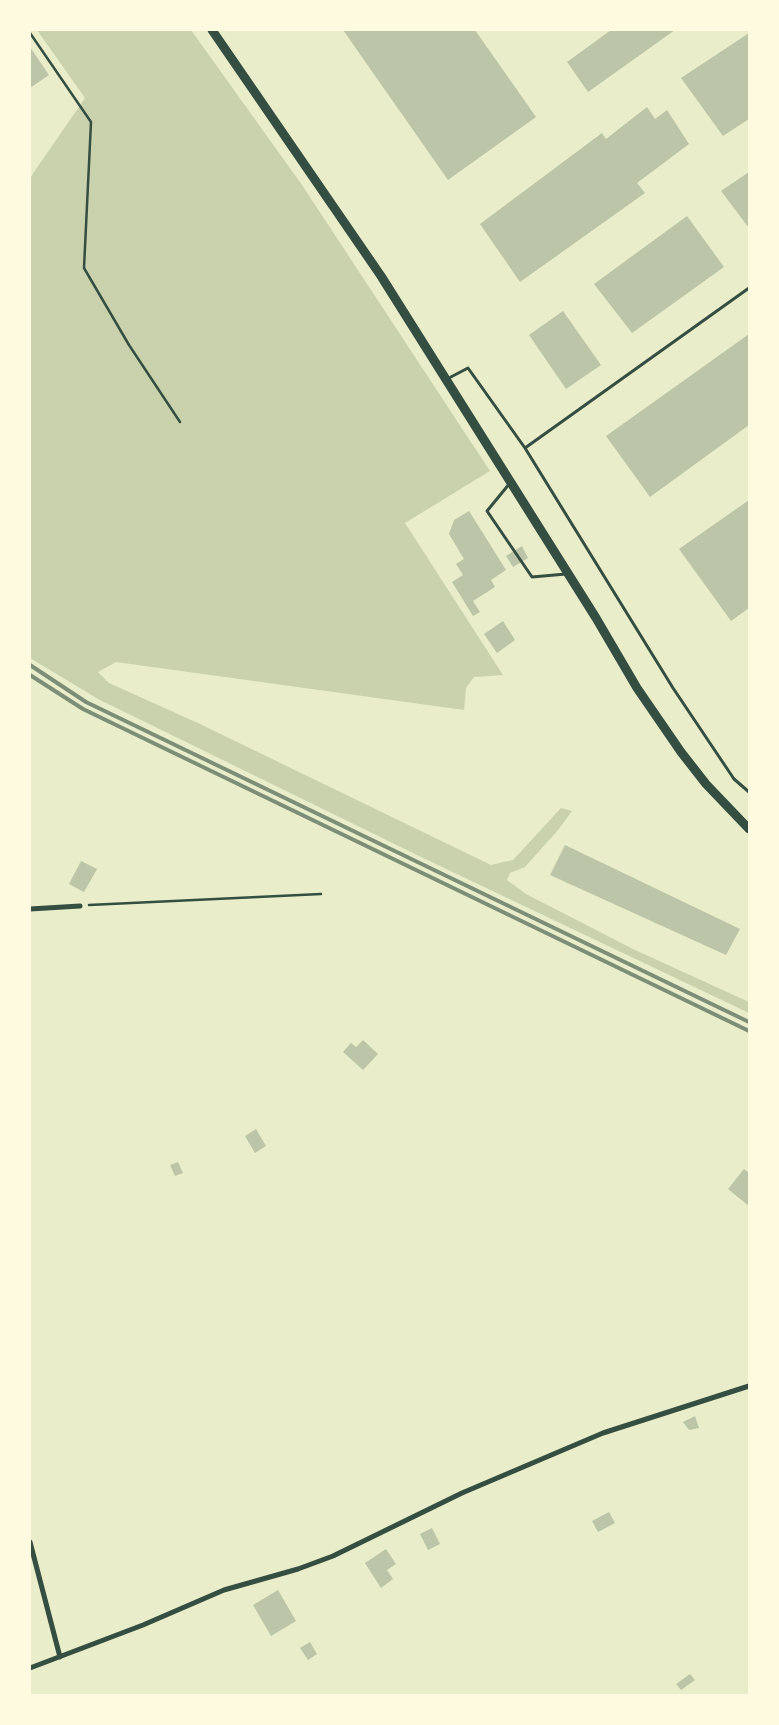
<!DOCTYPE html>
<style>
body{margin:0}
#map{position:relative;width:779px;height:1725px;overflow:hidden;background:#e9edc9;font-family:"Alegreya Sans",sans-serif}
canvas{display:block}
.frame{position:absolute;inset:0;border:31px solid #fefae0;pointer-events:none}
</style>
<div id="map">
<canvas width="779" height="1725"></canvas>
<div class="frame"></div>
</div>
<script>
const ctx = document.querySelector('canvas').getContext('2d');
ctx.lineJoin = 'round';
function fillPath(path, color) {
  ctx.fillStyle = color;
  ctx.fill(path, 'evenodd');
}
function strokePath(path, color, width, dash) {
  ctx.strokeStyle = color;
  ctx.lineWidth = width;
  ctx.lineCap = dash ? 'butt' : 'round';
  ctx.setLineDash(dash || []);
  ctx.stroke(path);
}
fillPath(new Path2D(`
 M37,30H191L302,185L490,471L405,523L503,675L474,677L466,688L464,710L116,662L98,672L109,683L200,724L491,865L513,860L561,808L572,811L559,829L525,867L510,873L507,880L526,894L633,949L749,1002V1013L419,856L98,699L30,658V178L85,98Z`), '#cad2ad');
fillPath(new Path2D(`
 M343,30H475L536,117L448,180Z
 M611,30H675L588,92L567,62Z
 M749,33V119L723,136L681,78Z
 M30,47L49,75L30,88Z
 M647,107L655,119L667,110L689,144L637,183L645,193L520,282L480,224L602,133L606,139Z
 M749,172V228L721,191Z
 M687,216L724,267L632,333L594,284Z
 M563,311L601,365L566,389L529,335Z
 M749,334V425L650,497L606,436Z
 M749,500V608L731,621L679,549Z
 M469,511L506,570L491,580L495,587L473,601L480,612L473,616L452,582L463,575L456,564L464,559L449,534L454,520Z
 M522,546L528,558L513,567L506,556Z
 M503,621L515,640L497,653L484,634Z
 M565,845L740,929L726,955L550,875Z
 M81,861L97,869L84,892L69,884Z
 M363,1040L378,1054L363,1070L343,1052L351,1043L356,1047Z
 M256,1129L266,1146L255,1153L245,1136Z
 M178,1162L183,1173L175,1176L170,1165Z
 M744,1169L749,1173V1206L728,1189Z
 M695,1416L699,1428L689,1430L683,1422Z
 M609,1512L615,1523L598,1532L592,1521Z
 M432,1528L440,1544L428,1550L420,1534Z
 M386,1549L396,1564L387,1570L393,1579L381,1588L365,1563Z
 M278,1590L296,1621L271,1636L253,1605Z
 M310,1642L317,1654L308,1660L300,1648Z
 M690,1674L695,1680L681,1690L676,1684Z`), '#bcc5a7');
strokePath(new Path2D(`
 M30,33L91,122L84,268L129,345L180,422
 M89,905L321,894`), '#344e41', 2.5);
strokePath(new Path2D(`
 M447,379L468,368L525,448L673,688L734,779L749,792
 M525,448L749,288
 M510,483L487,511L532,577L566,574`), '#344e41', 3);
strokePath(new Path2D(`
 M30,909L80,906
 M30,1542L60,1657
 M30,1668L143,1625L224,1590L298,1569L333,1556L462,1493L603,1433L749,1386`), '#344e41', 5);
strokePath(new Path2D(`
 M212,30L381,276L596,618L637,688L681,752L706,784L749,829`), '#344e41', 9);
strokePath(new Path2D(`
 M30,665L86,702L749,1022
 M30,675L83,709L749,1031`), '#7c8e77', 4);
</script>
